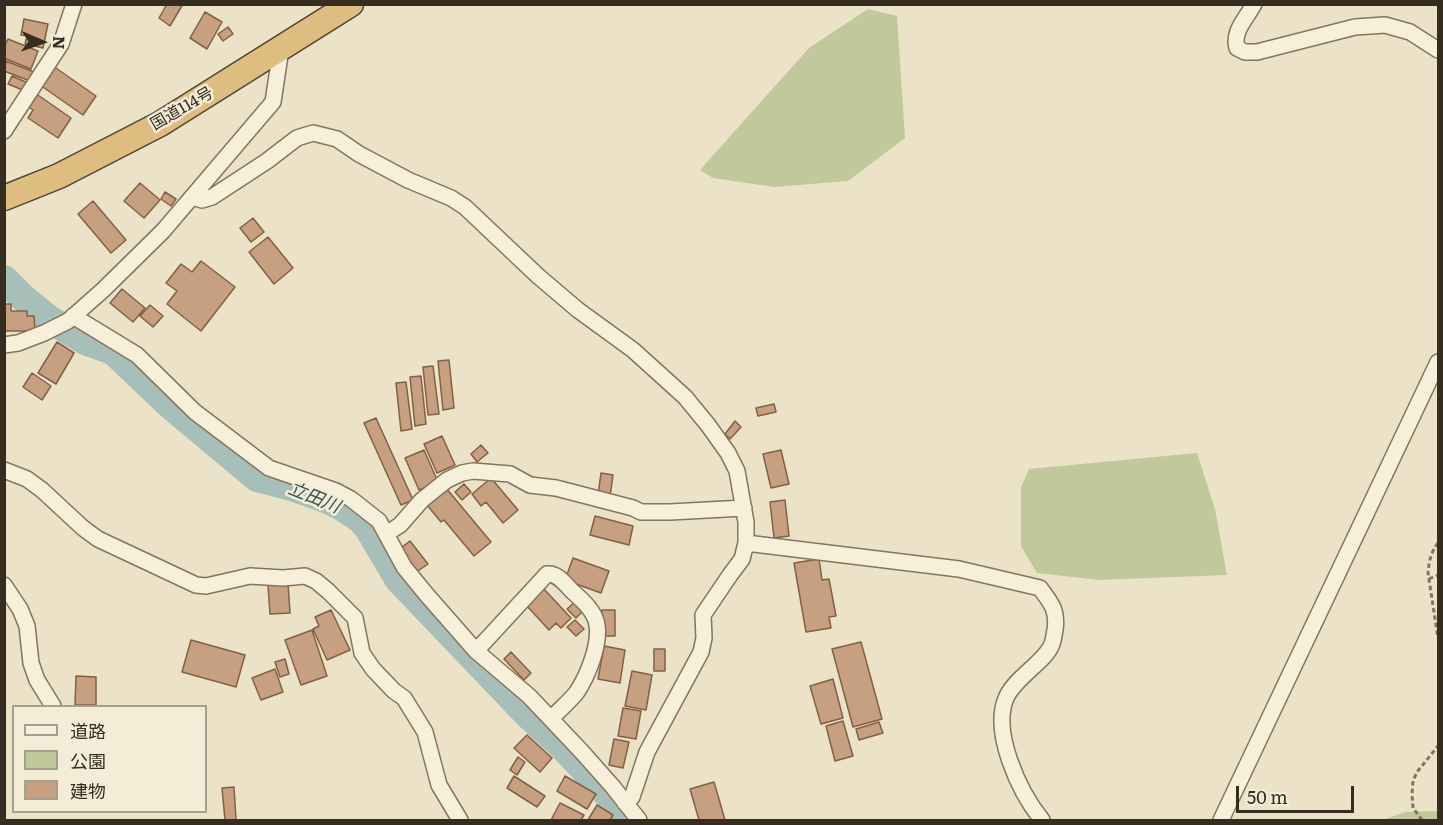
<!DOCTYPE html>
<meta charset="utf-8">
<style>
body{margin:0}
#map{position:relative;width:1443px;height:825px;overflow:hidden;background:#ebe2c7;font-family:Literata,"Noto Sans JP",serif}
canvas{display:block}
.frame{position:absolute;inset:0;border:6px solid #362c20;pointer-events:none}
.legend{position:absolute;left:12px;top:705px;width:195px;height:108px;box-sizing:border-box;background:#f3ecd6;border:2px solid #a79f8d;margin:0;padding:8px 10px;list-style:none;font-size:18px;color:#362c20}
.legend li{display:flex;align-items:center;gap:12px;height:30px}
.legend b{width:30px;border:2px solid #a79f8d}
.north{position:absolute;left:12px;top:12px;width:60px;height:60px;-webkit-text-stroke:4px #f3ecd6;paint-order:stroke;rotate:92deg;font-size:16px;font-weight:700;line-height:24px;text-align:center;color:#362c20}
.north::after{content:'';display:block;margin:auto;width:21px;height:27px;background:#362c20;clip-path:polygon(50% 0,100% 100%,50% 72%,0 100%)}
.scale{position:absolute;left:1236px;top:786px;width:118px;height:27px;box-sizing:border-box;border:3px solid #362c20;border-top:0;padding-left:8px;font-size:18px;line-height:21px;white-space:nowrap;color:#362c20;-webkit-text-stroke:4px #f3ecd6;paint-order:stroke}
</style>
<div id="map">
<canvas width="1443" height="825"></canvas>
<div class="frame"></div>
<ul class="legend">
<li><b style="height:8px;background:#f6efd9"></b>道路</li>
<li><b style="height:16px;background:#c1c89c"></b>公園</li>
<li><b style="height:16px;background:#c6a080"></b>建物</li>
</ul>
<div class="north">N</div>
<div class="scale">50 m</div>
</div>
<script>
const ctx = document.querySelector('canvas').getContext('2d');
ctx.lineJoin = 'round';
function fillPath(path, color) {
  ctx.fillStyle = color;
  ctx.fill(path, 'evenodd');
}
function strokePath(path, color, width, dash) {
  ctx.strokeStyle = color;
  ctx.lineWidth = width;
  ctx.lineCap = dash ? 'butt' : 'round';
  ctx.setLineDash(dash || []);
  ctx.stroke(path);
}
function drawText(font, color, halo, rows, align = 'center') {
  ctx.font = font + ' Literata,"Noto Sans JP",serif';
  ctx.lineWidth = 5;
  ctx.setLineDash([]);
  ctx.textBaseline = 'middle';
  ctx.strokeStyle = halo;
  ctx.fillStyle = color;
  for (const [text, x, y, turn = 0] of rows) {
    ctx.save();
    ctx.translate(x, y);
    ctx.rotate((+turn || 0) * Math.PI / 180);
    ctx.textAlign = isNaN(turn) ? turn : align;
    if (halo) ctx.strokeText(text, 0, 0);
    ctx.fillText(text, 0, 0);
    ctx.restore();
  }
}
fillPath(new Path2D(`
 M868,9L897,16L905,138L848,181L774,187L713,178L700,170L809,48Z
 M1197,453L1215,509L1227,575L1099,580L1037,573L1021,546V487L1029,469Z
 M1438,811V820H1383L1405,812Z`), '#c1c89c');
strokePath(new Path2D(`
 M4,279L21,296L49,319L85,341L113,351L171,406L257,478L295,488L328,500L342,507L360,519L368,528L398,579L529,716L560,744L623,811L629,820`), '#a8bfb9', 28);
const building = new Path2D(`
 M167,4H183L170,26L159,18Z
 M205,12L222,22L207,49L190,38Z
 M24,19L48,24L43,48L25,44L27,36L21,35Z
 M228,27L233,34L223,41L218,34Z
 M8,39L38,51L31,69L4,58V47Z
 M6,61L34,72L30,81L4,71Z
 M53,66L96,96L83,115L40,85Z
 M12,76L28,83L25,91L8,84Z
 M35,93L71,118L58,138L28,118L33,110L26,105Z
 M140,183L160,200L144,218L124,201Z
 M165,192L176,199L171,206L161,199Z
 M93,201L126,240L111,253L78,214Z
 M253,218L264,232L251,242L240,228Z
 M268,237L293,268L274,284L249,252Z
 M201,261L235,287L201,331L167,304L177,291L166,283L181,264L192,272Z
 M122,289L145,308L133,322L110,303Z
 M4,304H11V311H27V316H34L35,331H4Z
 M150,305L163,316L153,327L140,316Z
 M57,342L74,353L56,384L38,373Z
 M449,360L454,408L443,410L438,361Z
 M433,366L439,414L428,415L423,367Z
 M32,373L51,386L42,400L23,387Z
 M421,376L426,424L415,426L410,377Z
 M406,382L412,429L401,431L396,383Z
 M774,404L776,412L758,416L756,408Z
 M376,418L413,500L401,505L364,423Z
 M735,421L741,427L730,439L725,434Z
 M442,436L455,465L437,473L424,444Z
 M481,445L488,453L477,462L471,454Z
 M424,450L438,482L419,490L405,458Z
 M781,450L789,484L771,488L763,454Z
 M601,473L613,475L610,497L598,495Z
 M491,478L518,510L503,523L486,502L481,506L472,494Z
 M464,484L471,492L462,500L455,492Z
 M446,488L491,542L474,556L444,520L441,522L427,505Z
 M785,500L789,536L774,538L770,502Z
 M595,516L633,526L629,545L590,535Z
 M410,541L428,564L415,573L398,550Z
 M573,558L609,571L601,593L565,580Z
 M819,559L822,580L829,579L836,616L829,617L831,628L806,632L794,563Z
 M288,583L290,613L270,614L268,585Z
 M543,588L571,618L561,628L556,623L549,630L526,605Z
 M576,601L584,610L576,618L567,609Z
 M331,610L350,650L327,660L313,629L319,626L315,617Z
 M602,610H615V636H602Z
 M575,620L584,629L576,636L567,627Z
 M312,630L327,676L301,685L285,640Z
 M191,640L245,655L236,687L182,672Z
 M861,642L882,719L853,727L832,649Z
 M604,646L625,650L620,683L598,679Z
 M654,649H665V671H654Z
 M511,652L531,673L524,680L504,659Z
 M285,659L289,674L280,677L275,662Z
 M275,669L283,692L261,700L252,678Z
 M632,671L652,675L646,710L625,706Z
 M76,676L96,677V705H75Z
 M833,679L843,718L821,724L810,686Z
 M623,708L641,711L636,739L618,736Z
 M843,721L853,756L835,761L826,726Z
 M879,722L883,733L859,740L856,729Z
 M527,735L552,758L540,772L514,748Z
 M614,739L629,742L623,768L609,765Z
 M518,757L525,762L517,775L510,770Z
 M514,776L545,796L537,807L507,788Z
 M565,776L596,794L587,809L557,791Z
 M714,782L725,820H699L690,789Z
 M234,787L236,820H225L222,788Z
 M560,803L584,815L581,820H551Z
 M597,805L613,815L610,820H588Z`);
fillPath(building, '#c6a080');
strokePath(building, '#826046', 1.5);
const minor = new Path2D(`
 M1254,4C1247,18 1232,31 1237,48L1245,52H1257L1355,27L1385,25L1410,32L1438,50
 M4,131L61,44L74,4
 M192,197L202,200L212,197L267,161L297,138L313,133L337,139L359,154L408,180L451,198L465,207L538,276L578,310L633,350L685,397L708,425L728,453L737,471L746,522V543L742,559L730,575L703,615L704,638L701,652L647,752L632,797L625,803
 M73,316L137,355L195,412L269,468L336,491L351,499L379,521L404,567L426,594L476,651L529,696L582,752L613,787L639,820
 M4,345L18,343L44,333L68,321L103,290L163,231L273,102L281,49
 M4,470L27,479L42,490L83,528L98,539L196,585L206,586L250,576L283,578L305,576L316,581L328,591L355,618L362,653L373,669L394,691L404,698L425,732L439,785L460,820
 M386,534L400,525L422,500L447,480L462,473L473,471L510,474L530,485L556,488L633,508L641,512H670L744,508
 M746,543L959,569L1040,588C1051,603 1058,610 1055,630C1054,634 1054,639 1052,644C1046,661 1017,676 1007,696C990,731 1020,793 1042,820
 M4,585L20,609L27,626L31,663L37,680L53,706
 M476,651L547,574C558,573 565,584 572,591C582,600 595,611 597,625C600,645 588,675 577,692C569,702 559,710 551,719
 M1221,820L1438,362`);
const trunk = new Path2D(`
 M4,198L59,176L160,124L351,4`);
strokePath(minor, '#85745e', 18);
strokePath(trunk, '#534331', 27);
strokePath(new Path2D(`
 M1438,543C1431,552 1429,561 1428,573L1438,638
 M1429,579L1438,575
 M1422,820L1413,808L1412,794L1413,781L1417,772L1438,746`), '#85745e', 3, [4.5, 3]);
strokePath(minor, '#f6efd9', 15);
strokePath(trunk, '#debe80', 24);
drawText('16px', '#362c20', '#f3ecd6', [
 ["国道114号",182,109,-30]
]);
drawText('italic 18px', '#315554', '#f3ecd6', [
 ["立田川",314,498,22]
]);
</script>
